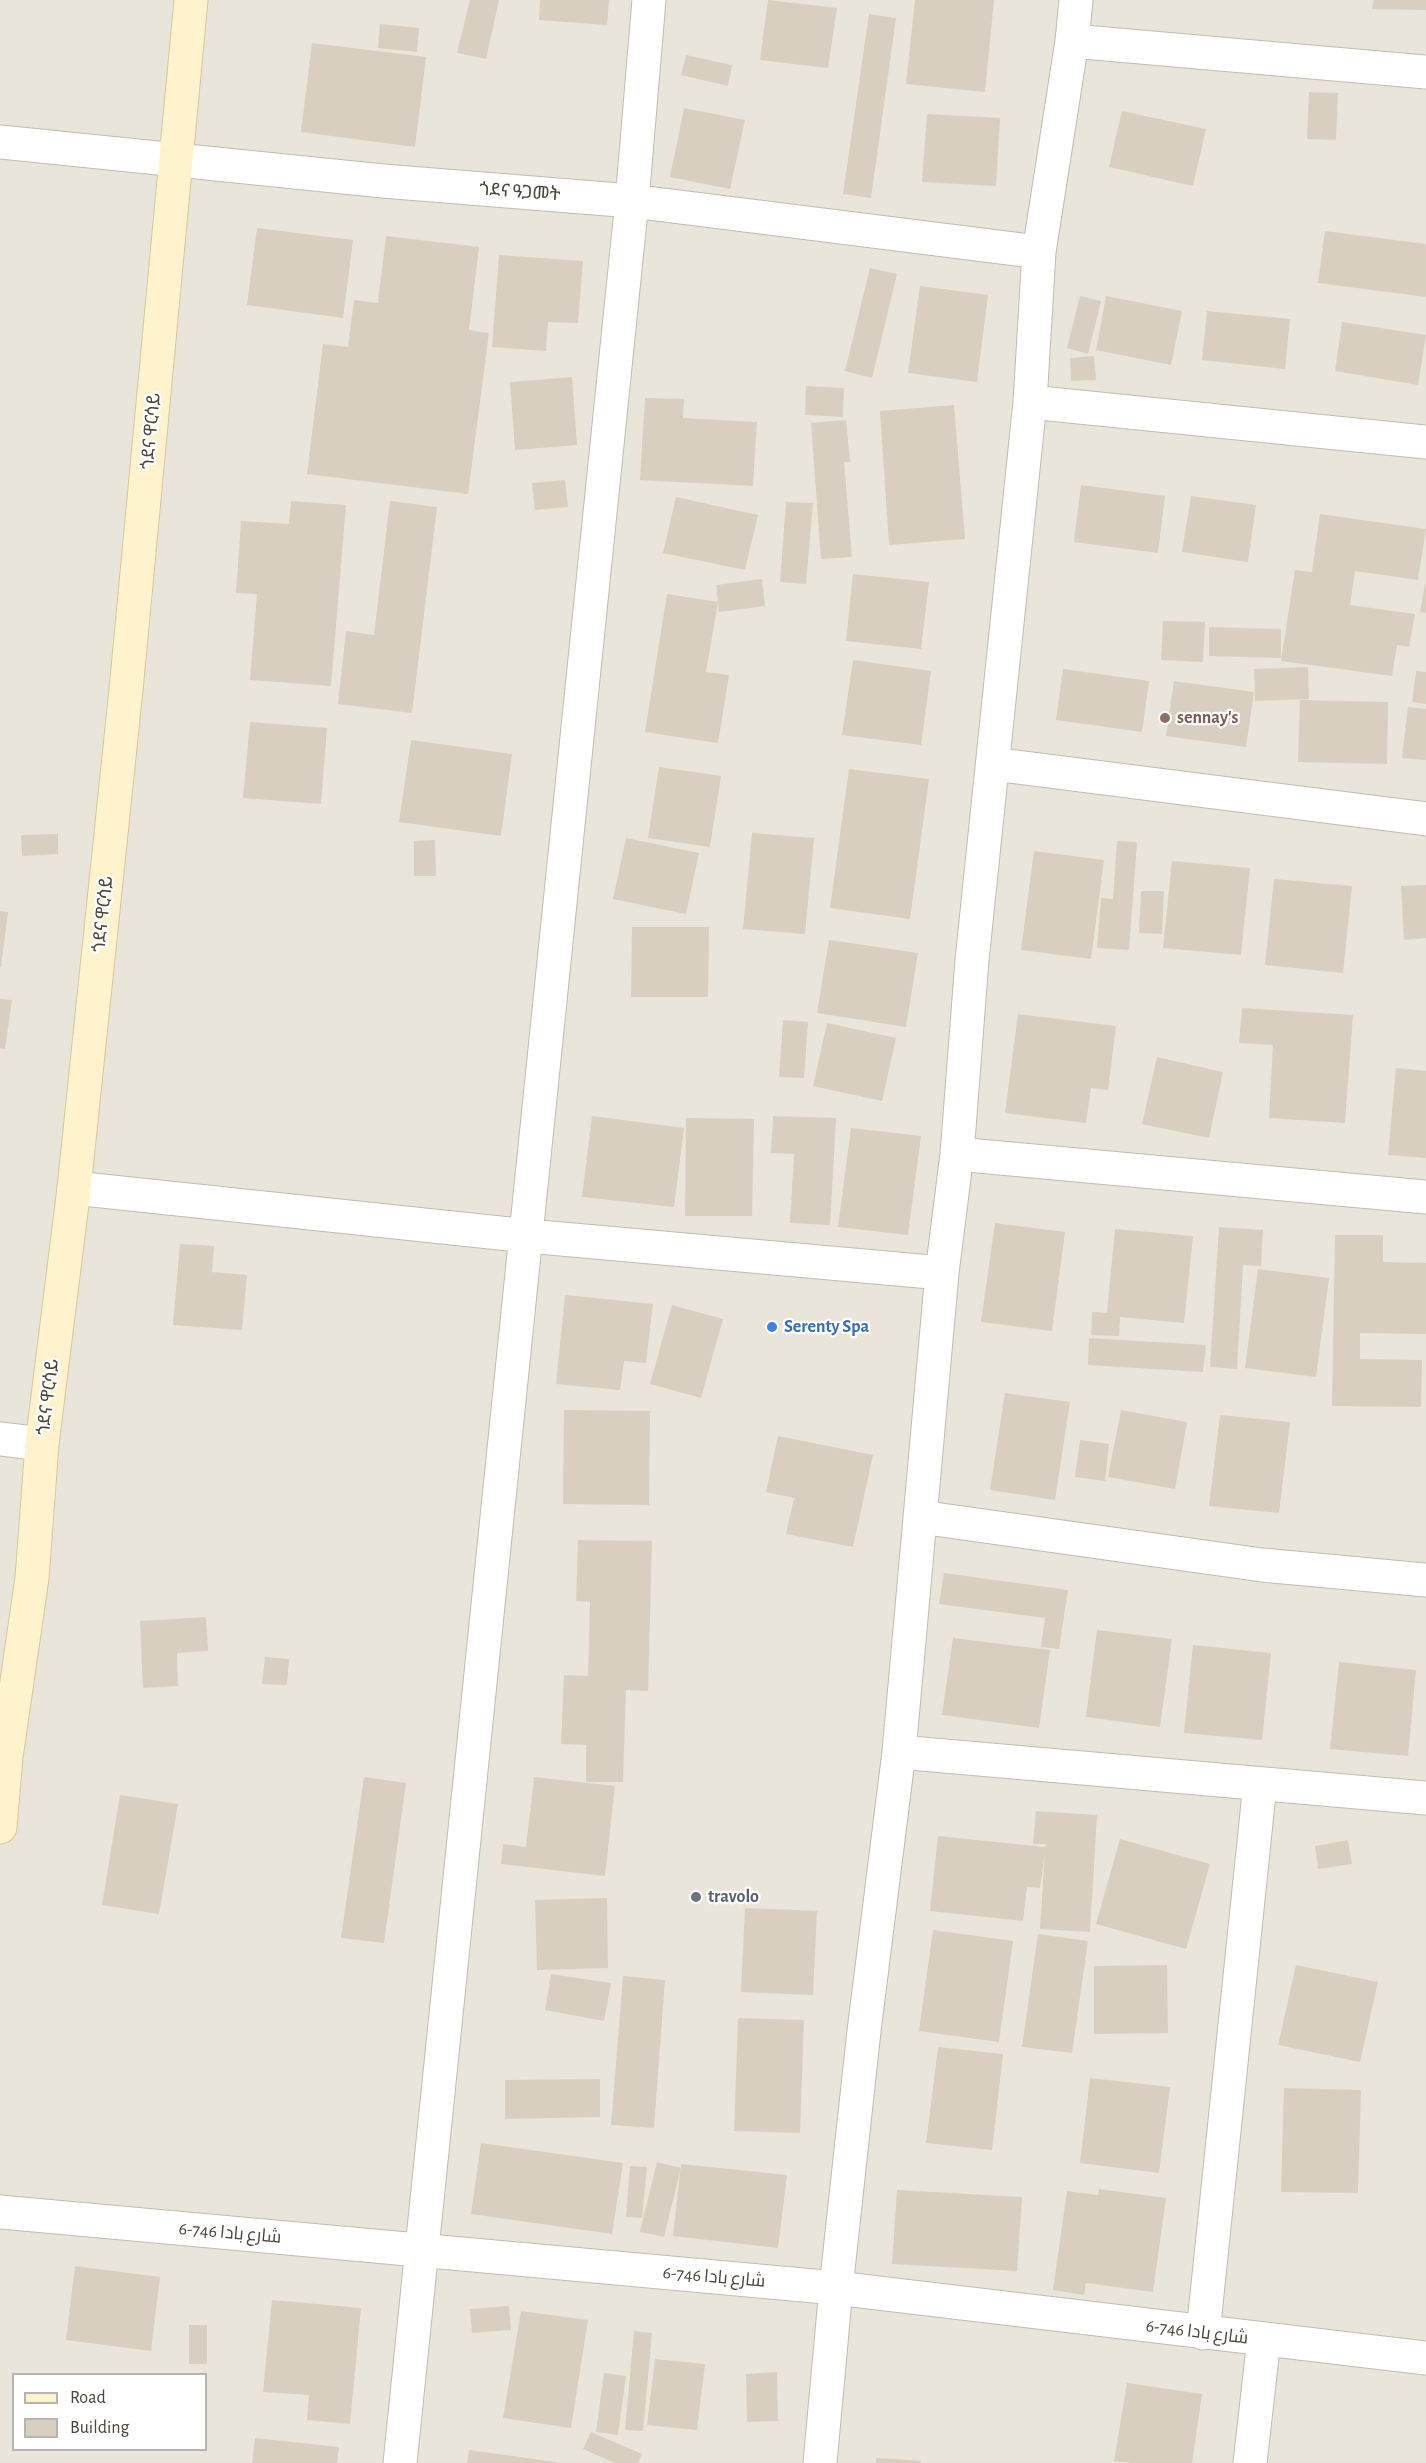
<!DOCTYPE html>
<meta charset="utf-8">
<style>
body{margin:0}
#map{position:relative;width:1426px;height:2463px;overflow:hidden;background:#f6f3ec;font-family:"Alegreya Sans",sans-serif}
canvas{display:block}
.legend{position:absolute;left:12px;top:2373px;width:195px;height:78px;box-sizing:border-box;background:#fff;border:2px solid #b7b4b0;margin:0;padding:8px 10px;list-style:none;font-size:18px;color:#4b4439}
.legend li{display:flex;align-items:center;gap:12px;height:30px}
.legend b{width:30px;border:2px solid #b7b4b0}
</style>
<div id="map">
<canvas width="1426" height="2463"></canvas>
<ul class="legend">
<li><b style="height:8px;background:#fff3cd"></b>Road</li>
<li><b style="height:16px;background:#d8cfc1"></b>Building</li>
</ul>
</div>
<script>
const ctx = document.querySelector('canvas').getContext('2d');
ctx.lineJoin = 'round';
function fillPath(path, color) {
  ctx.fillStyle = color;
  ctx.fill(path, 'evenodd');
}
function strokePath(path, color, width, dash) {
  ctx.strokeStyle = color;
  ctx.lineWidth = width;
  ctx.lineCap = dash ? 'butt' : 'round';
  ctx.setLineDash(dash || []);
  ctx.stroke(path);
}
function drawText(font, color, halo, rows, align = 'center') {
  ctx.font = font + ' "Alegreya Sans",Cairo,"Noto Sans Ethiopic",sans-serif';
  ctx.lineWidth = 4.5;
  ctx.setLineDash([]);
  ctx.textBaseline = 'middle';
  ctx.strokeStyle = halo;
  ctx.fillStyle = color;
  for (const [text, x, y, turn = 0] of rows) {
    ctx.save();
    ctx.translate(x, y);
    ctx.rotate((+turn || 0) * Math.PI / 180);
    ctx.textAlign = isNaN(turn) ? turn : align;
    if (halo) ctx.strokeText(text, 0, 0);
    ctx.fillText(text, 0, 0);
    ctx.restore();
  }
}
fillPath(new Path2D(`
 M0,0H1426V2463H0ZM14,2374H206V2450H14Z`), '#eae5da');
fillPath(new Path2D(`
 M470,0H499L486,59L457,53Z
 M540,0H609L607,25L539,20Z
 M768,0L837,8L828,68L760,60Z
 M915,0H994L985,92L906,84Z
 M1373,0H1426V10L1372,9Z
 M869,14L896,18L871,198L843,194Z
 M380,24L419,28L417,52L378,48Z
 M312,43L426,57L415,147L301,132Z
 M686,55L732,65L728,86L681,75Z
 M1309,92L1338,93L1336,140L1307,139Z
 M684,108L745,120L730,189L670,177Z
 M1122,111L1206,129L1193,186L1109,167Z
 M927,114L1000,118L996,186L922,182Z
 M257,228L353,240L343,318L247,305Z
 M1325,231L1426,244V297L1318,283Z
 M386,236L479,247L469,330L489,333L468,494L307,474L323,344L348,347L354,300L378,303Z
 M499,255L583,261L578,323L548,322L546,351L492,347Z
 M870,268L897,274L872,378L845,371Z
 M920,286L988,295L977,382L908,373Z
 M1080,296L1101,301L1088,354L1067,348Z
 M1106,296L1182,311L1171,365L1096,350Z
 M1207,311L1290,319L1285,369L1202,360Z
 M1342,322L1426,335L1418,385L1335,371Z
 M1094,356L1096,380L1071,381L1070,358Z
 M572,377L577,445L515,450L510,382Z
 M806,386L844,388L843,417L805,415Z
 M645,398L684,399L683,418L757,422L753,486L640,480Z
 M954,405L965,539L889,545L880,411Z
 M846,420L850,462H844L852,557L821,559L811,423Z
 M565,480L568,507L535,510L532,483Z
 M1081,485L1165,496L1158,553L1074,542Z
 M1191,496L1256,505L1248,562L1182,552Z
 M676,497L758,515L745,570L663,553Z
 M291,501L346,505L331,686L250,680L257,594L236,593L241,521L289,524Z
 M390,501L437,507L412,713L338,704L346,631L374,635Z
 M786,502L813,503L806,584L780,582Z
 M1320,514L1426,529L1418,580L1355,571L1350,605L1415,614L1409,647L1397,645L1392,676L1281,661L1295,570L1312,572Z
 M853,574L929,582L921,649L846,641Z
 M762,579L765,606L719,612L716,585Z
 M1425,584H1426V613L1420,612Z
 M667,594L718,602L706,672L729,675L718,743L645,732Z
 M1163,621L1205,622L1203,662L1161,660Z
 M1209,627L1281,629V658L1209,656Z
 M853,660L931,671L921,745L842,735Z
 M1308,667L1309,699L1255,701L1254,669Z
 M1063,669L1149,681L1142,732L1056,720Z
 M1416,671L1426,672V704L1412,702Z
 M1174,681L1254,692L1246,747L1166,736Z
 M1300,700L1388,702L1387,764L1298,762Z
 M1408,707L1426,709V760L1402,758Z
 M250,722L327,728L321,804L243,798Z
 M411,740L512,754L501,836L399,822Z
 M659,767L721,776L710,847L648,838Z
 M849,769L929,779L910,919L830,908Z
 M752,833L814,838L805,934L743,929Z
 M58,834V854L22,856L21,835Z
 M626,838L699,853L686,914L613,899Z
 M435,840L436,876H414V841Z
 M1117,841L1137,842L1129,950L1097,948L1101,898L1113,899Z
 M1034,851L1104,860L1091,959L1021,950Z
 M1172,861L1250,868L1241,955L1163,948Z
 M1274,879L1352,886L1343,973L1265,965Z
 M1426,885V938L1404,940L1401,886Z
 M1141,891H1164L1162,934L1139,933Z
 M0,911L8,912L1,967H0Z
 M632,927H709L708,997H631Z
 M829,940L918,953L906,1027L817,1013Z
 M0,999L12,1000L5,1049L0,1048Z
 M1242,1008L1353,1015L1345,1123L1269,1118L1273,1045L1239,1043Z
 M1018,1014L1116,1026L1108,1090L1091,1088L1086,1123L1005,1113Z
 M783,1020L808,1022L804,1078L779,1077Z
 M827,1023L896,1038L882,1101L813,1086Z
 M1157,1057L1223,1072L1209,1138L1142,1124Z
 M1396,1068L1426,1071V1158L1388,1155Z
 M592,1116L684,1128L674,1207L582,1197Z
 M773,1116L836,1118L830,1225L790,1223L794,1154L771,1153Z
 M686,1118L754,1119L752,1216H685Z
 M851,1128L921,1136L908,1235L838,1227Z
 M995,1223L1065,1232L1052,1331L981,1322Z
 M1219,1227L1263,1230L1261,1266L1243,1265L1237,1369L1210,1367Z
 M1115,1229L1193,1236L1184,1323L1120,1317L1119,1336L1091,1335L1092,1312L1107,1313Z
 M1335,1235H1383V1262L1426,1263V1334L1360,1333V1359L1422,1360L1421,1407L1332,1406Z
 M180,1244L214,1246L212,1272L247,1275L242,1330L173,1325Z
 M1258,1269L1329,1278L1316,1377L1245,1368Z
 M565,1295L653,1304L646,1363L624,1361L620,1390L556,1384Z
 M672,1305L723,1319L701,1398L650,1384Z
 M1089,1338L1206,1345L1203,1372L1088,1365Z
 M1005,1393L1070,1402L1055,1500L990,1490Z
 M564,1410L650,1411L649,1505L563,1504Z
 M1121,1410L1187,1422L1175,1489L1108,1477Z
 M1220,1415L1290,1422L1279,1513L1209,1506Z
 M778,1436L873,1455L853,1547L786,1534L794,1498L766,1492Z
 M1080,1440L1109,1444L1105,1481L1075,1477Z
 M578,1540L652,1541L648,1691L626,1690L623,1782H586V1745L561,1744L564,1675L588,1676L590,1602L576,1601Z
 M944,1573L1068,1590L1059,1649L1041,1647L1045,1618L939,1604Z
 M206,1617L208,1651L177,1653L178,1686L143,1688L140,1621Z
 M1097,1630L1172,1639L1160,1727L1086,1717Z
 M953,1638L1050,1650L1039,1728L942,1715Z
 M1193,1645L1271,1653L1262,1740L1184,1733Z
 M265,1657L289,1659L287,1685L262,1684Z
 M1339,1662L1416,1670L1408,1756L1330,1749Z
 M364,1777L406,1783L384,1943L341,1938Z
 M534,1777L615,1786L605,1876L501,1864L503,1844L526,1847Z
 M120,1795L178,1804L159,1914L102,1905Z
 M1036,1811L1097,1815L1090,1932L1040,1929L1045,1852L1040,1888L1027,1887L1023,1921L930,1911L938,1836L1045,1847L1046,1844H1033Z
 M1120,1839L1210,1864L1186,1949L1096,1924Z
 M1348,1840L1352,1864L1318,1869L1315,1846Z
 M607,1898L608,1968L537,1970L535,1900Z
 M745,1908L817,1911L813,1995L741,1992Z
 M933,1930L1013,1941L999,2042L919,2031Z
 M1038,1934L1088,1941L1072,2053L1022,2047Z
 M1167,1965L1168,2033L1094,2034V1966Z
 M1296,1965L1378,1982L1360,2062L1278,2045Z
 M551,1974L611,1983L604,2021L545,2010Z
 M623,1976L665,1980L654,2128L611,2125Z
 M738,2018L804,2020L800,2133L734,2131Z
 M938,2047L1003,2054L992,2150L926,2143Z
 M1090,2078L1170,2087L1159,2173L1080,2163Z
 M600,2079V2117L505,2119V2080Z
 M1284,2088L1361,2090L1358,2193L1281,2192Z
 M481,2143L623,2163L612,2234L471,2214Z
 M657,2162L681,2168L664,2237L640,2232Z
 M681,2164L787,2175L778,2248L673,2236Z
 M630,2166L647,2167L642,2218L626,2217Z
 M1099,2189L1166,2198L1153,2292L1086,2283L1084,2295L1053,2290L1067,2191L1098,2195Z
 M897,2190L1022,2197L1017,2271L892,2264Z
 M75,2266L160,2277L151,2351L66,2340Z
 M272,2300L361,2308L350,2424L307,2420L309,2395L263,2392Z
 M509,2306L511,2330L472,2333L470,2309Z
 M521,2311L588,2320L571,2428L503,2418Z
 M189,2325H207V2364H189Z
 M634,2331L652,2333L643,2431L625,2430Z
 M655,2359L705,2364L697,2430L647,2425Z
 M777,2372L778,2421L747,2422L746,2374Z
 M604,2373L626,2376L618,2435L596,2432Z
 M1127,2383L1202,2394L1192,2463H1131L1114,2461Z
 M591,2432L642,2454L638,2463H615L583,2449Z
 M255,2438L339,2447L337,2463H252Z
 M469,2450L556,2462V2463H467Z
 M876,2458L921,2461V2463H876Z`), '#d8cfc1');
const street = new Path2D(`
 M1072,41L1426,72
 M0,142L383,181L632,201L1039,252
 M1030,402L1426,442
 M993,764L1426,819
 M957,1154L1426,1197
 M74,1188L528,1236L942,1273
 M0,1439L42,1444
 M920,1517L1262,1565L1426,1580
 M899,1752L1426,1798
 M0,2212L836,2288L1426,2358
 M1203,2333L1260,1784
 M400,2463L632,201L649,0
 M820,2463L836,2288L864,2031L899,1752L942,1273L957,1154L972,960L1030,402L1039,252L1072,41L1076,0
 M1250,2463L1264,2339`);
const secondary = new Path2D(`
 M0,1827L6,1757L32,1578L42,1444L74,1188L126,690L191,0`);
strokePath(street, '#c2bbae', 35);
strokePath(secondary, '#d6c79b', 35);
strokePath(street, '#fff', 33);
strokePath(secondary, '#fff3cd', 33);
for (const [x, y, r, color] of [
 [1165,718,6,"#8d6e63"],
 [772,1327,6,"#3f7fe0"],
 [696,1897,6,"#6b7280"]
]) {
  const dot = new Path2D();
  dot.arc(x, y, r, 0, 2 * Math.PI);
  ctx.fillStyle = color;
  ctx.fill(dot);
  strokePath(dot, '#fff', 2);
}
drawText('18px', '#4b4439', '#fff', [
 ["ጎደና ዓጋመት",520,192,4],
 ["ጎደና ዋርሳይ",151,431,-85],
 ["ጎደና ዋርሳይ",103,914,-84],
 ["ጎደና ዋርሳይ",48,1397,-83],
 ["شارع بادا 746-6",230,2233,5],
 ["شارع بادا 746-6",714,2277,5],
 ["شارع بادا 746-6",1197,2332,7]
]);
drawText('bold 18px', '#785e54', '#fff', [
 ["sennay's",1177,718]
], 'left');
drawText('bold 18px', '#366cbe', '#fff', [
 ["Serenty Spa",784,1327]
], 'left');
drawText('bold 18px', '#5b616d', '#fff', [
 ["travolo",708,1897]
], 'left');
</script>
